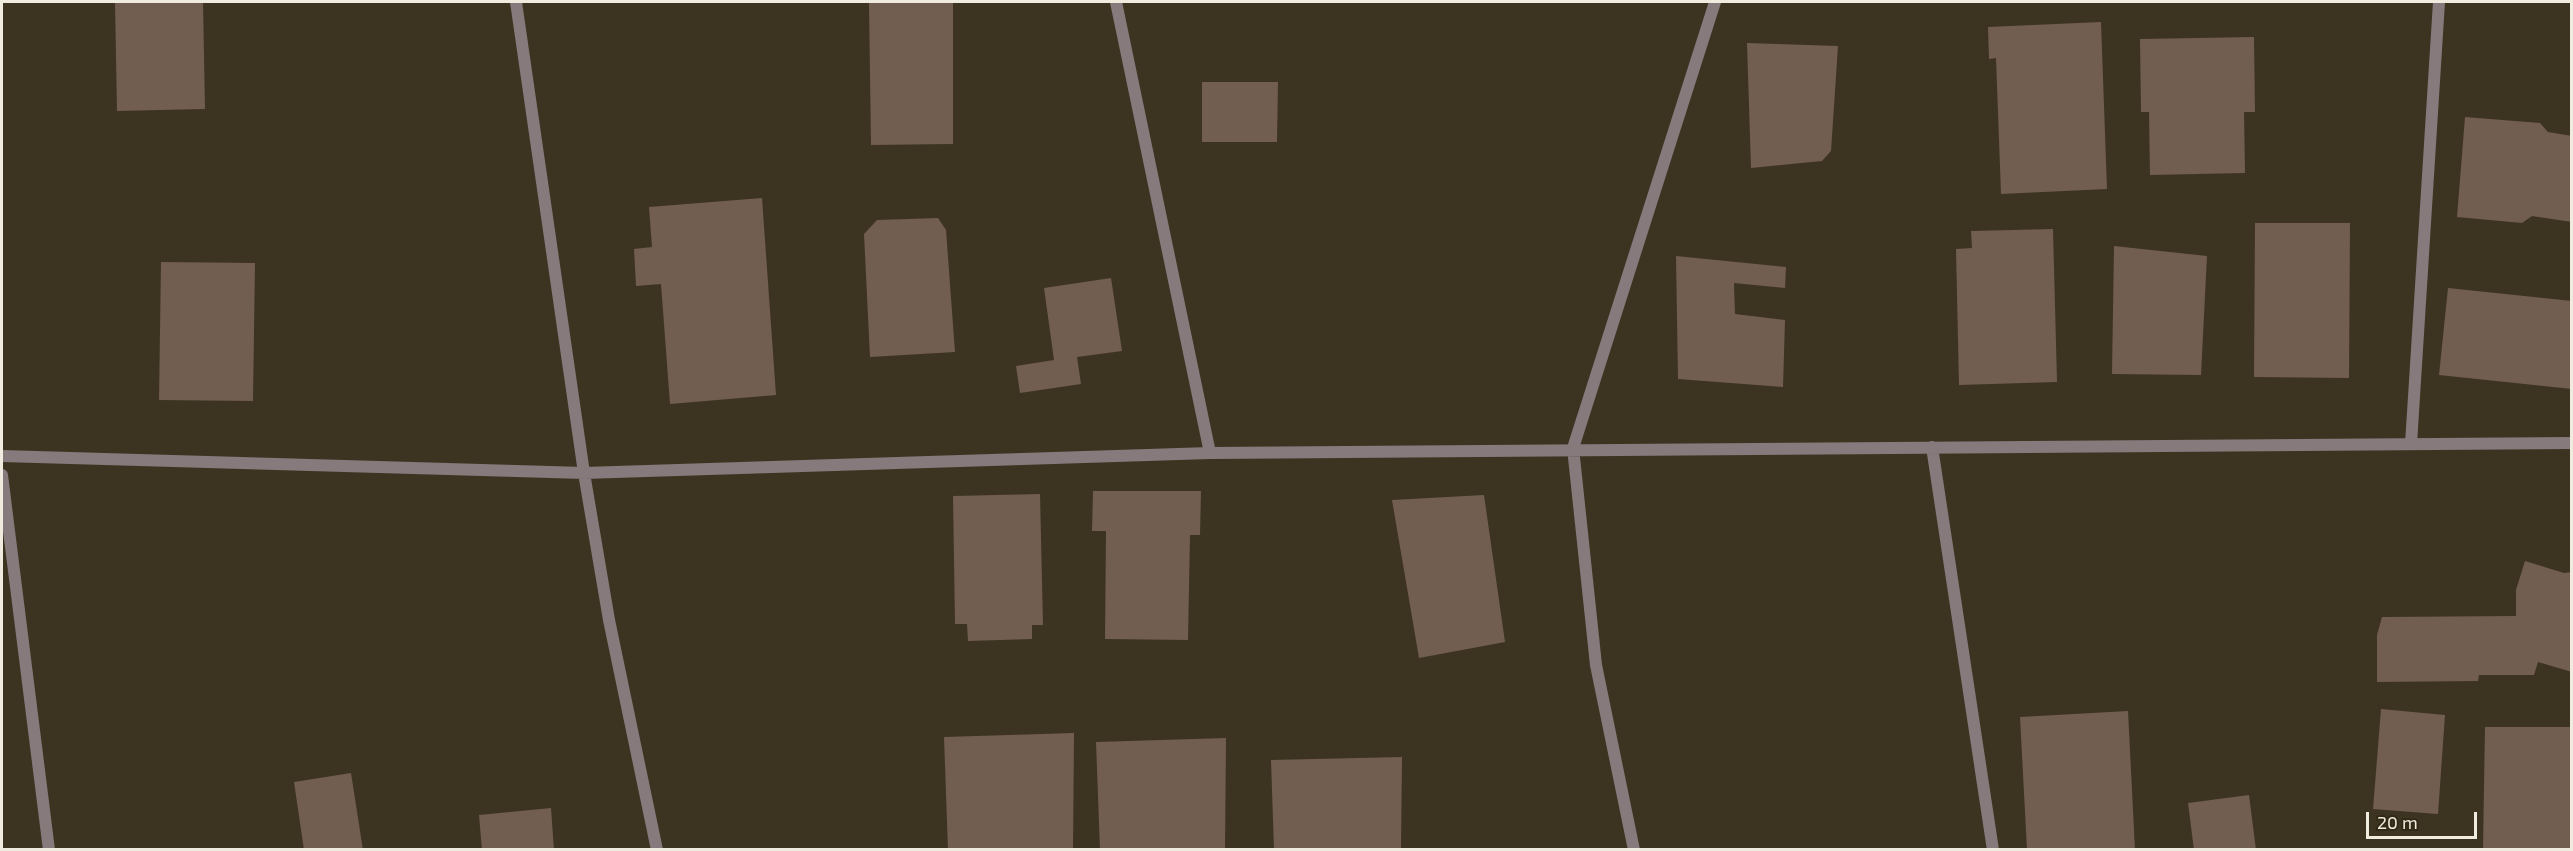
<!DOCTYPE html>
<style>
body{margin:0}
#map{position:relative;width:2573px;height:851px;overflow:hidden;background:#3c3421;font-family:"Exo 2",sans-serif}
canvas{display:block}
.frame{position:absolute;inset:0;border:3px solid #f0ebdf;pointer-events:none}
.scale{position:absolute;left:2366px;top:812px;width:111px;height:27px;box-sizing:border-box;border:3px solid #f0ebdf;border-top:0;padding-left:8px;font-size:18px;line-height:21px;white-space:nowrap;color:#f0ebdf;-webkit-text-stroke:4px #322a17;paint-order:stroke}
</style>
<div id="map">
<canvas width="2573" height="851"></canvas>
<div class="frame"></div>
<div class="scale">20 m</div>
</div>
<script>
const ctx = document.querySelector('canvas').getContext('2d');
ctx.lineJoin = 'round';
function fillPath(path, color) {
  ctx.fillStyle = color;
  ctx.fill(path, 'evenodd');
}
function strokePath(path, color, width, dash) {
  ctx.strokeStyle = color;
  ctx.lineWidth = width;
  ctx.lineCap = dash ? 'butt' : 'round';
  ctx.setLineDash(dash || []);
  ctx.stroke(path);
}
fillPath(new Path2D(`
 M115,2H203L205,109L117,111Z
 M869,2H953V144L871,145Z
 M2101,22L2107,189L2001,194L1996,58L1989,59L1988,27Z
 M2254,37L2255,112H2244L2245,173L2150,175L2149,112H2141L2140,39Z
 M1747,43L1838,46L1831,151L1822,161L1751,168Z
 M1202,82H1278L1277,142H1202Z
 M2465,117L2540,123L2548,132L2572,136V222L2532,216L2522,223L2457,217Z
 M762,198L776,395L670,404L661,284L636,286L634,249L652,247L649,207Z
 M938,218L946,230L955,352L870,357L864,234L877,220Z
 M2255,223H2350L2349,378L2254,377Z
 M2053,229L2057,382L1959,385L1956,249L1972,248L1971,231Z
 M2114,246L2207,256L2201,375L2112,374Z
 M1676,256L1786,267L1785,288L1734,283L1735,314L1785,320L1783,387L1678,379Z
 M161,262L255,263L253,401L159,400Z
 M1111,278L1122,351L1077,357L1081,384L1020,393L1016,366L1054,360L1044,288Z
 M2448,288L2572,301V389L2439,375Z
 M1093,491H1201L1200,535H1190L1188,640L1105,639L1106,531H1092Z
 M1040,494L1043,625H1032V639L968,641L967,624H955L953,496Z
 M1484,495L1505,642L1419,658L1392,500Z
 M2525,561L2564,573L2572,572V672L2538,662L2534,675H2479L2478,681L2377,682V635L2382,617L2516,616V590Z
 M2381,709L2445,715L2438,814L2373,809Z
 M2128,711L2135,850H2027L2020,717Z
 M2485,727H2572V850H2483Z
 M1074,733L1073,850H948L944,737Z
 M1226,738L1225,850H1100L1096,742Z
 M1402,757L1401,850H1274L1271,760Z
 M351,773L363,850H304L294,782Z
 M2249,795L2256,850H2194L2188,803Z
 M551,808L554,850H482L479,815Z`), '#725d51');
strokePath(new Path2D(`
 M516,2L584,473L609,620L657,850
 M1116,2L1210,453
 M2411,444L2439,2
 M1932,447L1993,850
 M2,456L584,473L1210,453L2572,443
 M2,475L49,850
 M1634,850L1596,665L1573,448L1715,2`), '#867a7c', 12);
</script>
